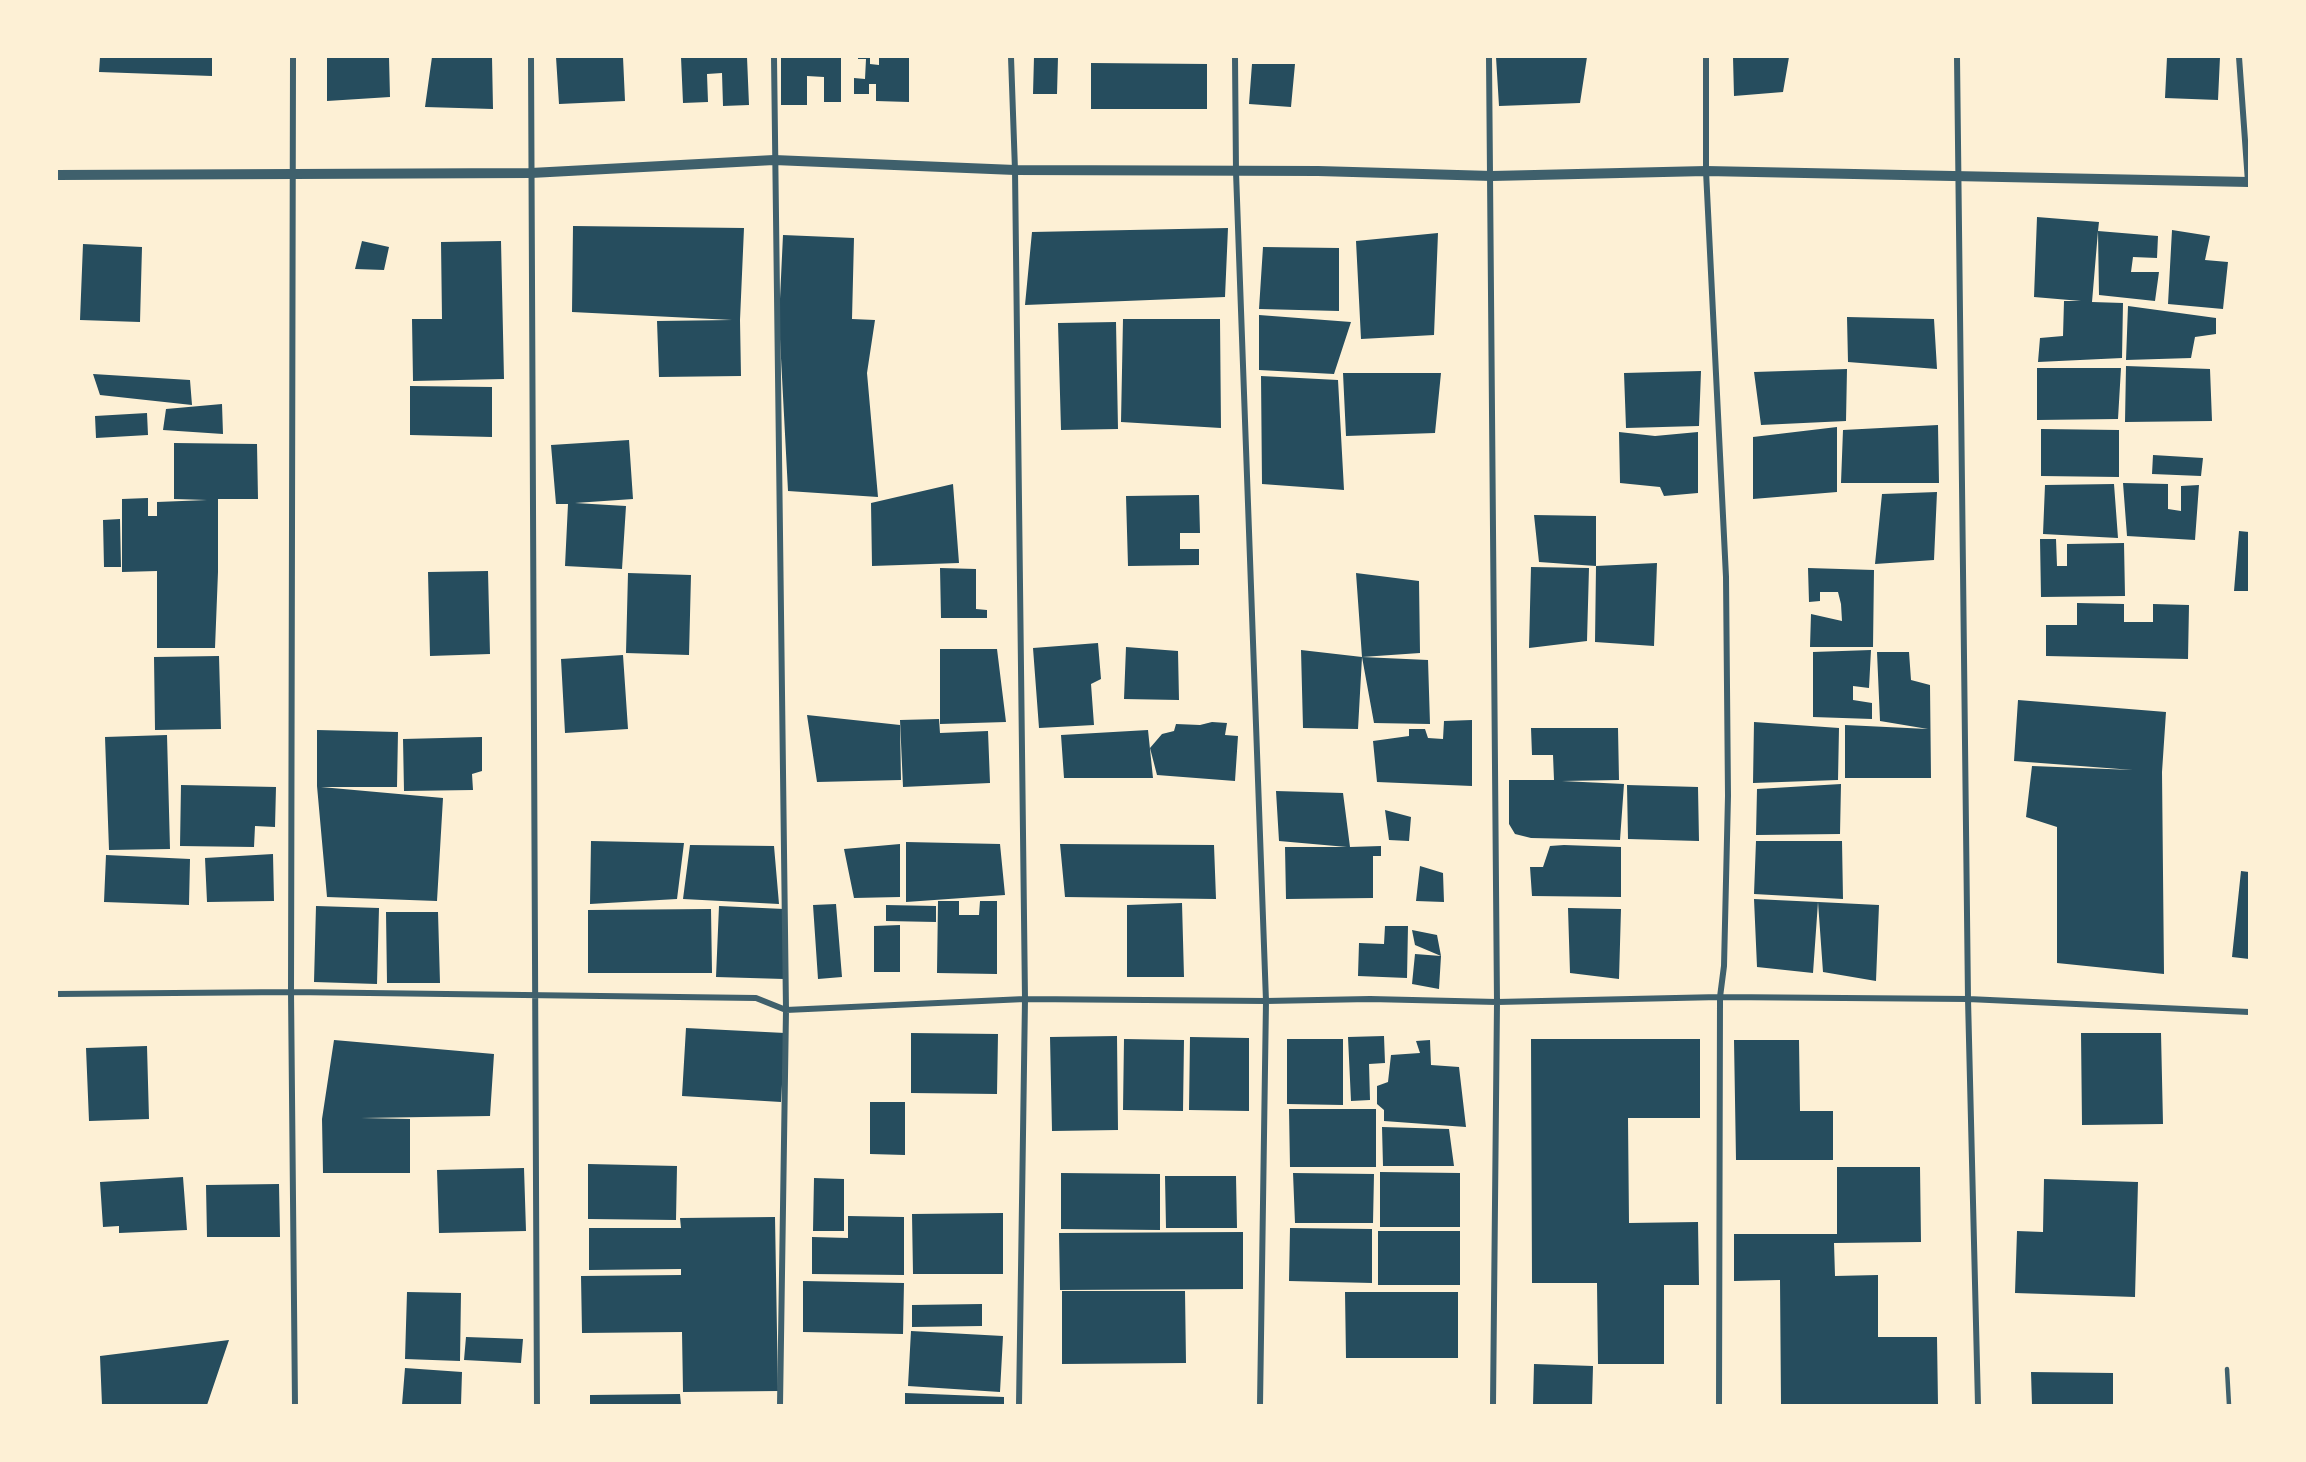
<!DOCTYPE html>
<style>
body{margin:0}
#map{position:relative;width:2306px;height:1462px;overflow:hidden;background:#fdf0d5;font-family:"DM Sans",sans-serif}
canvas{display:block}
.frame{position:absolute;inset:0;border:58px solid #fdf0d5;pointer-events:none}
</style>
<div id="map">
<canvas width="2306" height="1462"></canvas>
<div class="frame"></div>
</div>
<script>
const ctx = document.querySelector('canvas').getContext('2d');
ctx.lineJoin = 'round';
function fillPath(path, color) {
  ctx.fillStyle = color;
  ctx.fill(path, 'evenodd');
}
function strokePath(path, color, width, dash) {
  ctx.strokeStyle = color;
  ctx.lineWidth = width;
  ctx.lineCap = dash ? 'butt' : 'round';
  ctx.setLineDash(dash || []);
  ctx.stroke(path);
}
fillPath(new Path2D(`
 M100,57H212V76L99,72Z
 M327,57H389L390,97L327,101Z
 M432,57H492L493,109L425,107Z
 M556,57H623L625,101L559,104Z
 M681,57H747L749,105L723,106L722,73L707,74L708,102L683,103Z
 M781,57H841V102H824V77L807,76V105H781Z
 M858,57H870V64L879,65V57H909V102L876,101V84H869V94H854V78L865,79L866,59H858Z
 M1034,57H1058L1057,94H1033Z
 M1496,57H1587L1580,103L1499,106Z
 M1733,57H1789L1783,92L1734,96Z
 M2167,57H2220L2218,100L2165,98Z
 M1091,63L1207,64V109H1091Z
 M1252,64H1295L1291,107L1249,104Z
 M2037,217L2099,222L2098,231L2158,236L2157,258L2133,257L2131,272H2159L2155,301L2099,295L2098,231L2092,302L2123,303L2122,358L2038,362L2040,338L2063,336L2064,301H2081L2034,297Z
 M573,226L744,228L740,320L741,376L659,377L657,321L732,320L572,312Z
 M1228,228L1225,297L1025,305L1032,232Z
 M2172,230L2210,236L2205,260L2228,262L2223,309L2168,304Z
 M1438,233L1434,335L1361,339L1356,241Z
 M783,235L854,238L852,319L875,320L867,373L878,497L788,491L779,320Z
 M362,241L389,247L384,270L355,269Z
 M501,241L504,379L413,381L412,319H442L441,242Z
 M83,244L142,247L140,322L80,320Z
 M1263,247L1339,248V311L1259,309Z
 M2128,306L2216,318V334L2195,337L2191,358L2126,360Z
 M1259,315L1351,322L1334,374L1259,370Z
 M1847,317L1934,319L1937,369L1848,362Z
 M1123,319H1220L1221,428L1121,422Z
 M1116,322L1118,429L1061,430L1058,323Z
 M2126,366L2210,369L2212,421L2125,422Z
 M2037,368H2121L2118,419L2037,420Z
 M1847,369L1846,421L1761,425L1754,372Z
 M1701,371L1699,426L1626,428L1624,373Z
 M1343,373H1441L1435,433L1346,436Z
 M93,374L190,380L192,405L100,395Z
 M1261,376L1338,380L1344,490L1262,484Z
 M410,386L492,387V437L410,435Z
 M222,404L223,434L163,430L166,409Z
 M147,413L148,435L96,438L95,416Z
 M1938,425L1939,483H1841L1843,430Z
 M1837,427V492L1753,499V437Z
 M2041,429L2119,430V477L2041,476Z
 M1619,432L1655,436L1698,432V493L1664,496L1660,487L1620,483Z
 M629,440L633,499L575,503L626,506L622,569L565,566L568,504H556L551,445Z
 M174,443L257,444L258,499H218V572L215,648H157V571L122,572V499L148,498V516H157V502L207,500L174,499Z
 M2153,455L2203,458L2201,476L2152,474Z
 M2123,483L2168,484V509L2181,511V486L2199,485L2195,540L2127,536Z
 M953,484L959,563L872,566L871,503Z
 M2114,484L2118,538L2043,534L2045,485Z
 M1937,492L1934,560L1875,564L1882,494Z
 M1199,495L1200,533H1180V549H1199V565L1128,566L1126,496Z
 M1534,515L1596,516V566L1539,562Z
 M120,519L121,567H104L103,520Z
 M2239,531L2249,532V591H2234Z
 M2040,539H2056L2057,566H2067V544L2124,543L2125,596L2041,597Z
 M1657,563L1654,646L1595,642L1596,566Z
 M1531,567L1589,568L1587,641L1529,648Z
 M940,568L976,569V609L987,610V618H941Z
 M1808,568L1874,570L1873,647H1810L1811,614L1842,621L1841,604L1838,592H1820V601L1809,602Z
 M488,571L490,654L430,656L428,572Z
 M628,573L691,575L689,655L626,653Z
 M1356,573L1419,581L1420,653L1362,657L1428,660L1430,724L1374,723L1362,657Z
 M2077,603L2124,604V622H2153V604L2189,605L2188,659L2046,656V625H2077Z
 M1098,643L1101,679L1091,684L1094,725L1039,728L1033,648Z
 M1126,647L1178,651L1179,700L1124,699Z
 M940,649H997L1006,722L940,724Z
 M1301,650L1362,657L1358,729L1303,728Z
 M1871,650L1869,688L1853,686V700L1872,703V719L1813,717V652Z
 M1877,652H1909L1911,680L1930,685L1931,778H1845V725L1928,729L1880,721Z
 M623,655L628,729L565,733L561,659Z
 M219,656L221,729L155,730L154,657Z
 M2018,700L2166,712L2162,772L2164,974L2057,963V827L2026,817L2032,766L2133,770L2014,761Z
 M807,715L900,725L901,780L817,782Z
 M939,719L940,733L988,731L990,783L903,787L900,720Z
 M1472,720V786L1377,782L1373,741L1409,736V729H1425L1428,738L1443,739L1444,721Z
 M1212,722L1227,723L1225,735L1238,736L1235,781L1157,775L1150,748L1162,734L1174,731L1176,724L1200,725Z
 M1754,722L1839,728L1838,780L1753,783Z
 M1531,728H1618L1619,780L1562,781L1624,784L1620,840L1531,838L1515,834L1509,824V780H1554L1553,755H1532Z
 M317,730L398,732L397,787H321L443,798L437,901L327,897L317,786Z
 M1148,730L1153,778H1064L1061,735Z
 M167,735L170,849L109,850L105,737Z
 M482,737V771L472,774L473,790L404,791L403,739Z
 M1841,784L1840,834L1756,835L1757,789Z
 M181,785L276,787L275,827L255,826L254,847L180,846Z
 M1627,785L1698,787L1699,841L1628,839Z
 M1276,791L1343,793L1350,847L1381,846V856H1373V898L1286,899L1285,847H1347L1279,841Z
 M1385,810L1411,817L1409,841L1389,840Z
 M591,841L684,843L677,899L590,904Z
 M1756,841H1842L1843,899L1754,894Z
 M906,842L1000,844L1005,895L906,902Z
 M900,844V897L854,898L844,849Z
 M1060,844L1214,845L1216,899L1065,897Z
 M690,845L774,846L779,904L683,899Z
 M1564,845L1621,847V897L1532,896L1530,867H1543L1550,846Z
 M273,854L274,901L207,902L205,858Z
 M106,855L190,859L189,905L104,902Z
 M1420,866L1443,873L1444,902L1416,901Z
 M2241,871L2249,872V959L2232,957Z
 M1754,899L1818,902L1813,973L1757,967Z
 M938,901H959V915H979L980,901H997V974L937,973Z
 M1818,902L1879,905L1876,981L1823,972Z
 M1182,903L1184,977H1127V905Z
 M836,904L842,977L818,979L813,905Z
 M886,905L936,906V922L886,921Z
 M316,906L379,908L377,984L314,982Z
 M719,906L784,909V979L716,977Z
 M1568,908L1621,909L1619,979L1570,973Z
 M711,909L712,973H588V910Z
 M386,912H438L440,983H387Z
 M900,925V972H874V926Z
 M1385,926H1408L1407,978L1358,976L1359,943L1384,944Z
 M1412,930L1437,935L1441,956L1415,945Z
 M1415,954L1441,956L1439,989L1412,984Z
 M686,1028L785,1033L781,1102L682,1096Z
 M911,1033L998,1034L997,1094L911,1093Z
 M2081,1033H2161L2163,1124L2082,1125Z
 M1117,1036L1118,1130L1052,1131L1050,1037Z
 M1384,1036L1385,1063L1369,1064L1370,1100L1351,1101L1348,1037Z
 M1190,1037L1249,1038V1111L1189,1110Z
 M1124,1039L1184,1040L1183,1111L1123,1110Z
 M1287,1039H1343V1105L1287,1104Z
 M1531,1039H1700V1118H1628L1629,1223L1698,1222L1699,1285H1664V1364H1598L1597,1283H1532Z
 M334,1040L494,1054L490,1116L361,1118L410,1119V1173H323L322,1119Z
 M1430,1040L1431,1065L1459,1067L1466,1127L1384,1121V1110L1377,1104V1086L1388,1082L1391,1055L1420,1053L1416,1041Z
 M1734,1040H1799L1800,1111H1833V1160H1736Z
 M147,1046L149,1119L89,1121L86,1048Z
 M870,1102H905V1155L870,1154Z
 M1289,1109H1376V1167H1290Z
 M1382,1127L1449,1129L1454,1166H1383Z
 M588,1164L677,1166L676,1220L588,1219Z
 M1837,1167H1920L1921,1242L1834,1243L1835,1276L1878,1275V1337H1937L1938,1405H1781L1780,1280L1734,1281V1234H1837Z
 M524,1168L526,1231L439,1233L437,1170Z
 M1380,1172L1460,1173V1227H1380Z
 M1061,1173L1160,1174V1230L1061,1229Z
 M1293,1173L1374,1174L1373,1223H1295Z
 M1165,1176H1236L1237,1228H1166Z
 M183,1177L187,1230L119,1233V1226L103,1227L100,1182Z
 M814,1178L844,1179V1231H813Z
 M2044,1179L2138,1182L2135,1297L2015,1293L2017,1231L2043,1232Z
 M279,1184L280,1237H207L206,1185Z
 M1003,1213V1274H913L912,1214Z
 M848,1216L904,1217V1275L812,1274V1237L848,1238Z
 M775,1217L778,1391L683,1392L682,1332L582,1333L581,1276L681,1275V1269L589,1270V1228H681L680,1218Z
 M1290,1228L1372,1229V1283L1289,1281Z
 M1378,1231H1460V1285H1378Z
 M1243,1232V1289L1060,1290L1059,1233Z
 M803,1281L904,1283L903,1334L803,1332Z
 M1062,1291H1185L1186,1363L1062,1364Z
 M407,1292L461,1293L460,1361L405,1359Z
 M1345,1292H1458V1358H1346Z
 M982,1304V1326L912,1327V1305Z
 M911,1331L1003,1336L1000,1392L908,1386Z
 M466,1337L523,1339L521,1363L464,1360Z
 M229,1340L207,1405H102L100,1356Z
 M1534,1364L1593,1366L1592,1405H1533Z
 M405,1368L462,1372L461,1405H402Z
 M2031,1372L2113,1373V1405H2032Z
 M905,1393L1004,1397V1405H905Z
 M680,1394L681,1405H590V1395Z`), '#264d5e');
strokePath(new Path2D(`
 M2227,1369L2229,1405`), '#3f606c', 4.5);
strokePath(new Path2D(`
 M293,57L291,992L295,1405
 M531,57L537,1405
 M774,57L786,1010L780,1405
 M1011,57L1015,170L1025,999L1019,1405
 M1235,57L1236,172L1266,1001L1260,1405
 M1489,57L1497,1002L1493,1405
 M1706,57V171L1726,577L1728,796L1724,966L1720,997L1719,1405
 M1957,57L1968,999L1978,1405
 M2239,57L2248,182
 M57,994L291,992L756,998L786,1010L1025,999L1266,1001L1370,999L1497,1002L1720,997L1968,999L2249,1012`), '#3f606c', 6);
strokePath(new Path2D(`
 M57,175L531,173L774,160L1015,170L1318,171L1492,176L1706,171L2249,182`), '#3f606c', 10);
</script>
